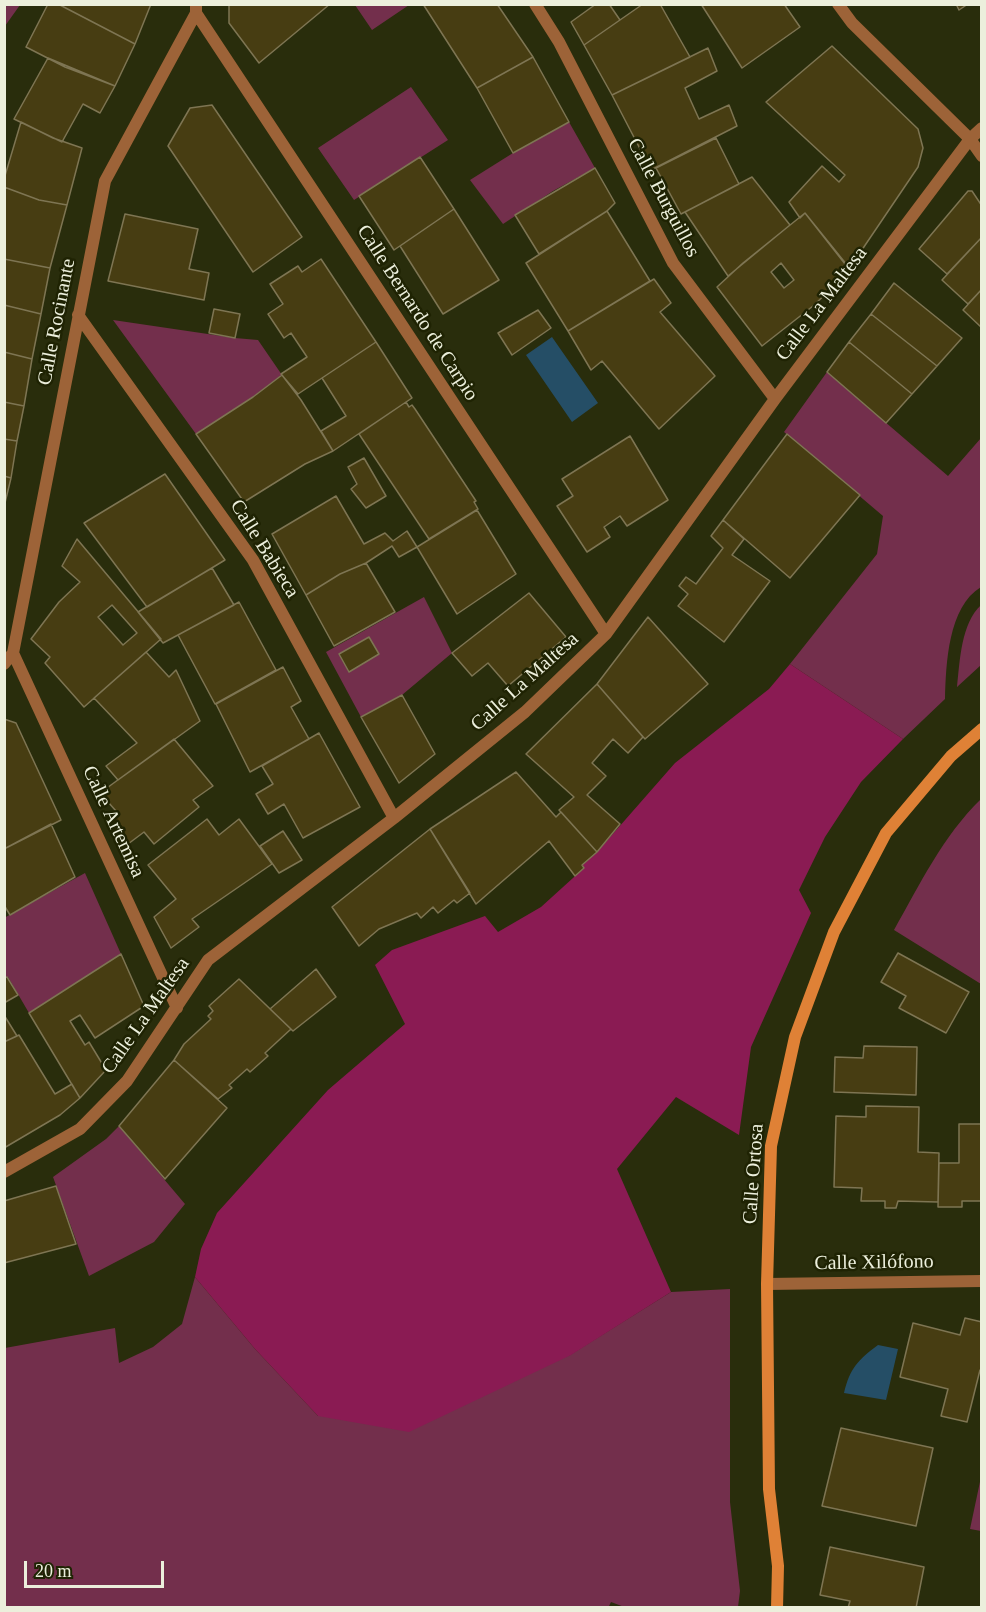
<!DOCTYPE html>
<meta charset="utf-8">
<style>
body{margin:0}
#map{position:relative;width:986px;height:1612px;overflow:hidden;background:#292d0c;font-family:"Times New Roman",serif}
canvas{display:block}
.frame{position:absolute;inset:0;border:6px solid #ecefdc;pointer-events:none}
.scale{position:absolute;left:24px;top:1561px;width:140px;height:27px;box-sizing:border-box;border:3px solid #ecefdc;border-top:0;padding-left:8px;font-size:18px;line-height:21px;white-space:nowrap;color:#ecefdc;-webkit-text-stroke:4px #1f2303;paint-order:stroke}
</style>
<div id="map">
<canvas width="986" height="1612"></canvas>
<div class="frame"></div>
<div class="scale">20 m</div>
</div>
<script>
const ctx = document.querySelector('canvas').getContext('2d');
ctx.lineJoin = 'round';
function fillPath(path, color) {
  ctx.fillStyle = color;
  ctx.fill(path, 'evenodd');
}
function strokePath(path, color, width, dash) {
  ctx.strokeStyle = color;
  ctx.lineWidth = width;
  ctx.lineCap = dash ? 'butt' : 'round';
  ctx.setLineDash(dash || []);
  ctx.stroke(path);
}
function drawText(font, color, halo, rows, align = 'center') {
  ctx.font = font + ' "Times New Roman",serif';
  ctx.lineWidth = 5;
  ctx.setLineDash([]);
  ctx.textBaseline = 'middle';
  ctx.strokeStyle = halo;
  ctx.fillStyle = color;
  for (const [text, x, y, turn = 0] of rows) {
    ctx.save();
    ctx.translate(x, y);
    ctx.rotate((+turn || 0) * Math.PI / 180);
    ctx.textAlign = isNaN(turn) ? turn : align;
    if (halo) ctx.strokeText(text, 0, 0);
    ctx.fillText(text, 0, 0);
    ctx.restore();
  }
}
fillPath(new Path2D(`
 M5,4L20,5L5,26L4,5Z
 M355,5H409L372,30Z
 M411,87L448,140L354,200L318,148Z
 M569,122L595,168L553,191L503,224L470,180L513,153Z
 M113,320L235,338L258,340L282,375L253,397L196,434Z
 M827,372L948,476L981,438V587C948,607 946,664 945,699L903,739L790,664L877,554L883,516L784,432Z
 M424,597L452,653L402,695L361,717L326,652Z
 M981,605V665L957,687C960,660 961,624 981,605Z
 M981,799V984L894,930C920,884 943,836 981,799Z
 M85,873L121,954L29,1013L8,977L5,978L4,918Z
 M119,1126L185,1204L154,1242L89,1276L53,1177L106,1139Z
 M195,1277L255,1349L318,1416L570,1355L671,1292L730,1289V1502L740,1591L738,1607L627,1608L611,1602L608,1608H5V1348L115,1328L119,1363L153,1347L182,1324Z
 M981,1477L982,1530L981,1531L970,1529Z`), '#732f4c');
fillPath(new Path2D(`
 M790,664L903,739L861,782L825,837L799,890L811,913L751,1047L739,1135L676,1097L617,1169L671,1292L571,1355L409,1432L318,1416L255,1349L195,1277L201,1249L217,1213L328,1090L405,1024L375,965L392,950L485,916L498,932L541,907L584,868L582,865L597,852L675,763L769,689Z`), '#8a1b53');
fillPath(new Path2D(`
 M552,337L598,403L572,422L526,355Z
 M878,1345L898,1349L886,1400L844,1393C850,1368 858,1360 878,1345Z`), '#254e66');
const building = new Path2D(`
 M48,4H58L135,44L115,86L65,67L26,47Z
 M58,4H151L135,44Z
 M229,4H330L259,63L229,23Z
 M423,4H497L533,57L477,88Z
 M596,4H609L620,20L584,45L571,22Z
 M643,4H660L690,57L612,95L584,45Z
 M701,4H784L800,27L742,68Z
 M956,4H968L959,10Z
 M832,46L918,129L923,148L918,167L849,269L805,213L800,218L789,202L822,166L839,182L845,175L766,102Z
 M708,48L717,71L685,88L699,119L729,105L737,126L651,170L612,95Z
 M533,57L569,122L513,153L477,88Z
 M48,58L115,86L100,113L83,104L62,142L14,119Z
 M212,105L302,237L253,272L168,146L190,108Z
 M21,122L53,138L82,148L67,205L39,200L4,187V179Z
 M716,138L739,184L681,214L656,168Z
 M420,157L454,209L394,250L359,196Z
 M595,168L615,203L607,211L539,254L515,215Z
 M752,177L790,225L728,276L685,212Z
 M4,187L39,200L67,205L50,268L4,259Z
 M968,191H972L982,206V237L947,274L919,249Z
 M454,209L499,280L443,314L400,246Z
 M607,211L650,281L568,331L526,263Z
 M805,213L851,270L813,306L762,346L717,287L743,263ZM781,263L794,280L784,288L771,272Z
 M125,214L198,229L189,269L209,273L204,300L108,281Z
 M982,237V289L968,304L942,280Z
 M4,259L50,268L41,314L4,305Z
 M321,259L376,342L298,394L281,374L307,357L291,333L284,338L268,314L283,304L270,284L298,266L302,272Z
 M654,279L671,303L660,312L715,376L659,429L602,361L591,370L568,331Z
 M894,283L962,338L937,366L871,314Z
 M982,289V328L963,310Z
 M4,305L41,314L32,359L4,352Z
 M214,309L240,314L235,338L209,333Z
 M538,310L551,328L512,355L498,333Z
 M871,314L937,366L912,394L849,342Z
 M376,342L412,398L333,451L321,431L346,416L322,378Z
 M849,342L912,394L886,423L827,372Z
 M4,352L32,359L24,406L4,402Z
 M282,375L301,400L333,451L305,464L244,502L196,434L253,397Z
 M4,402L24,406L17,441L4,439Z
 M406,402L409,407L412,405L415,409L476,501L474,502L478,509L429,539L359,434Z
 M787,434L860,495L790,578L723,520Z
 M630,436L668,500L627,526L620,516L604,527L610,537L587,552L557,506L573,496L562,479Z
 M4,439L17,441L11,478L4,476Z
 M364,458L386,496L366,508L351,489L357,484L348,467Z
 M165,474L225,560L147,607L84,523Z
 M4,476L11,478L4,507Z
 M336,496L364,544L385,533L393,541L407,531L417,547L399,557L392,546L366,563L340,574L306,595L272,534Z
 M477,510L516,574L457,614L417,547Z
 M723,520L744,539L732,555L770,581L724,642L678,606L688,594L679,586L686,577L696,584L723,548L711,536Z
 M77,539L161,639L84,707L45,663L50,657L31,639L59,602L80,582L62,566ZM112,605L137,633L123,645L98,617Z
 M366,563L395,612L334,646L306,595L340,574Z
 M212,568L234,605L163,643L138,612Z
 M529,593L566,637L508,686L488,663L472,676L452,653Z
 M239,602L276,670L215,704L178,635Z
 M648,617L708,684L645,739L597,684Z
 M369,637L379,654L349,672L339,654Z
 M146,652L169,677L176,670L200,721L118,780L106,766L137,743L94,698Z
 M283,667L301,701L291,707L309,739L250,772L216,704Z
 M597,684L643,737L628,753L613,739L592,763L606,776L587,795L620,824L597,852L559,810L574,797L526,754Z
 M402,695L435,754L399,783L361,717Z
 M4,719L16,723L61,820L4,849Z
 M319,733L360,807L303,838L284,804L268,814L256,794L273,784L262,766Z
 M174,739L213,786L193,800L199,807L154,844L144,832L124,847L110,816L116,811L100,793Z
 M516,772L556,817L561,812L597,852L582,865L584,868L575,876L549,841L476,904L430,829Z
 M207,819L219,835L239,819L272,864L192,919L199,927L171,948L154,917L176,899L148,865Z
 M51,824L75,877L10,915L4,905V849Z
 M430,829L470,893L457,903L454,900L438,913L433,907L421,918L417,913L379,929L359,946L332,907Z
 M283,831L302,860L279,873L260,846Z
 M898,953L969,992L946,1033L899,1008L906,996L881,982Z
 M121,954L144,1006L95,1038L80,1015L70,1021L85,1045L89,1042L106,1070L80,1098L29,1013Z
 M316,969L336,997L293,1031L270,1009Z
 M7,977L18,995L4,1003V978Z
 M239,979L291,1029L265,1053L268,1056L250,1072L247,1069L229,1085L232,1088L218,1099L174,1060L184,1044L211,1019L208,1016L213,1011L209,1006Z
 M4,1015L17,1036L4,1042Z
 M19,1035L55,1094L72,1084L80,1098L60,1115L4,1148V1042Z
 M864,1046L917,1047L916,1095L834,1092L835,1057L863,1058Z
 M174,1060L227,1108L165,1179L119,1126Z
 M866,1106L919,1107L918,1152L939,1153L938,1202L898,1201L896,1208H885V1201H861L862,1188L834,1187L836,1116L866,1117Z
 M959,1124H982V1201H962V1207H938L939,1163H959Z
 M56,1186L76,1244L4,1263V1201Z
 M965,1318L982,1322V1371L980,1370L967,1422L941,1416L948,1389L900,1377L913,1323L960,1335Z
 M841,1428L933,1448L916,1526L822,1506Z
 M830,1547L924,1567L916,1608H848L850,1601L820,1595Z`);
fillPath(building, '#473d12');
strokePath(building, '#7e7553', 1.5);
strokePath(new Path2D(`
 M535,4L559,42L673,263L775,399
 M838,4L852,23L970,139L982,156
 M196,13L606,634
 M78,315L253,560L394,818
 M13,653L177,1008
 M4,664L13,653L105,181L196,13V4
 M4,1172L80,1129L127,1081L208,960L394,818L525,712L606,634L775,399L970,139L982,128
 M767,1284L982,1281`), '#9d6338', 12);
strokePath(new Path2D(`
 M777,1608L778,1566L769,1489L767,1284L771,1146L795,1037L834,932L886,833L951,756L982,729`), '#df8136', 12);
drawText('20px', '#ecefdc', '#1f2303', [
 ["Calle Burguillos",663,198,62],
 ["Calle La Maltesa",822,304,-53],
 ["Calle Bernardo de Carpio",417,313,57],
 ["Calle Rocinante",57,322,-79],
 ["Calle Babieca",264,549,58],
 ["Calle La Maltesa",525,682,-42],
 ["Calle Artemisa",113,822,65],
 ["Calle La Maltesa",146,1016,-55],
 ["Calle Ortosa",754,1174,-86],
 ["Calle Xilófono",874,1263,-1]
]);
</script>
